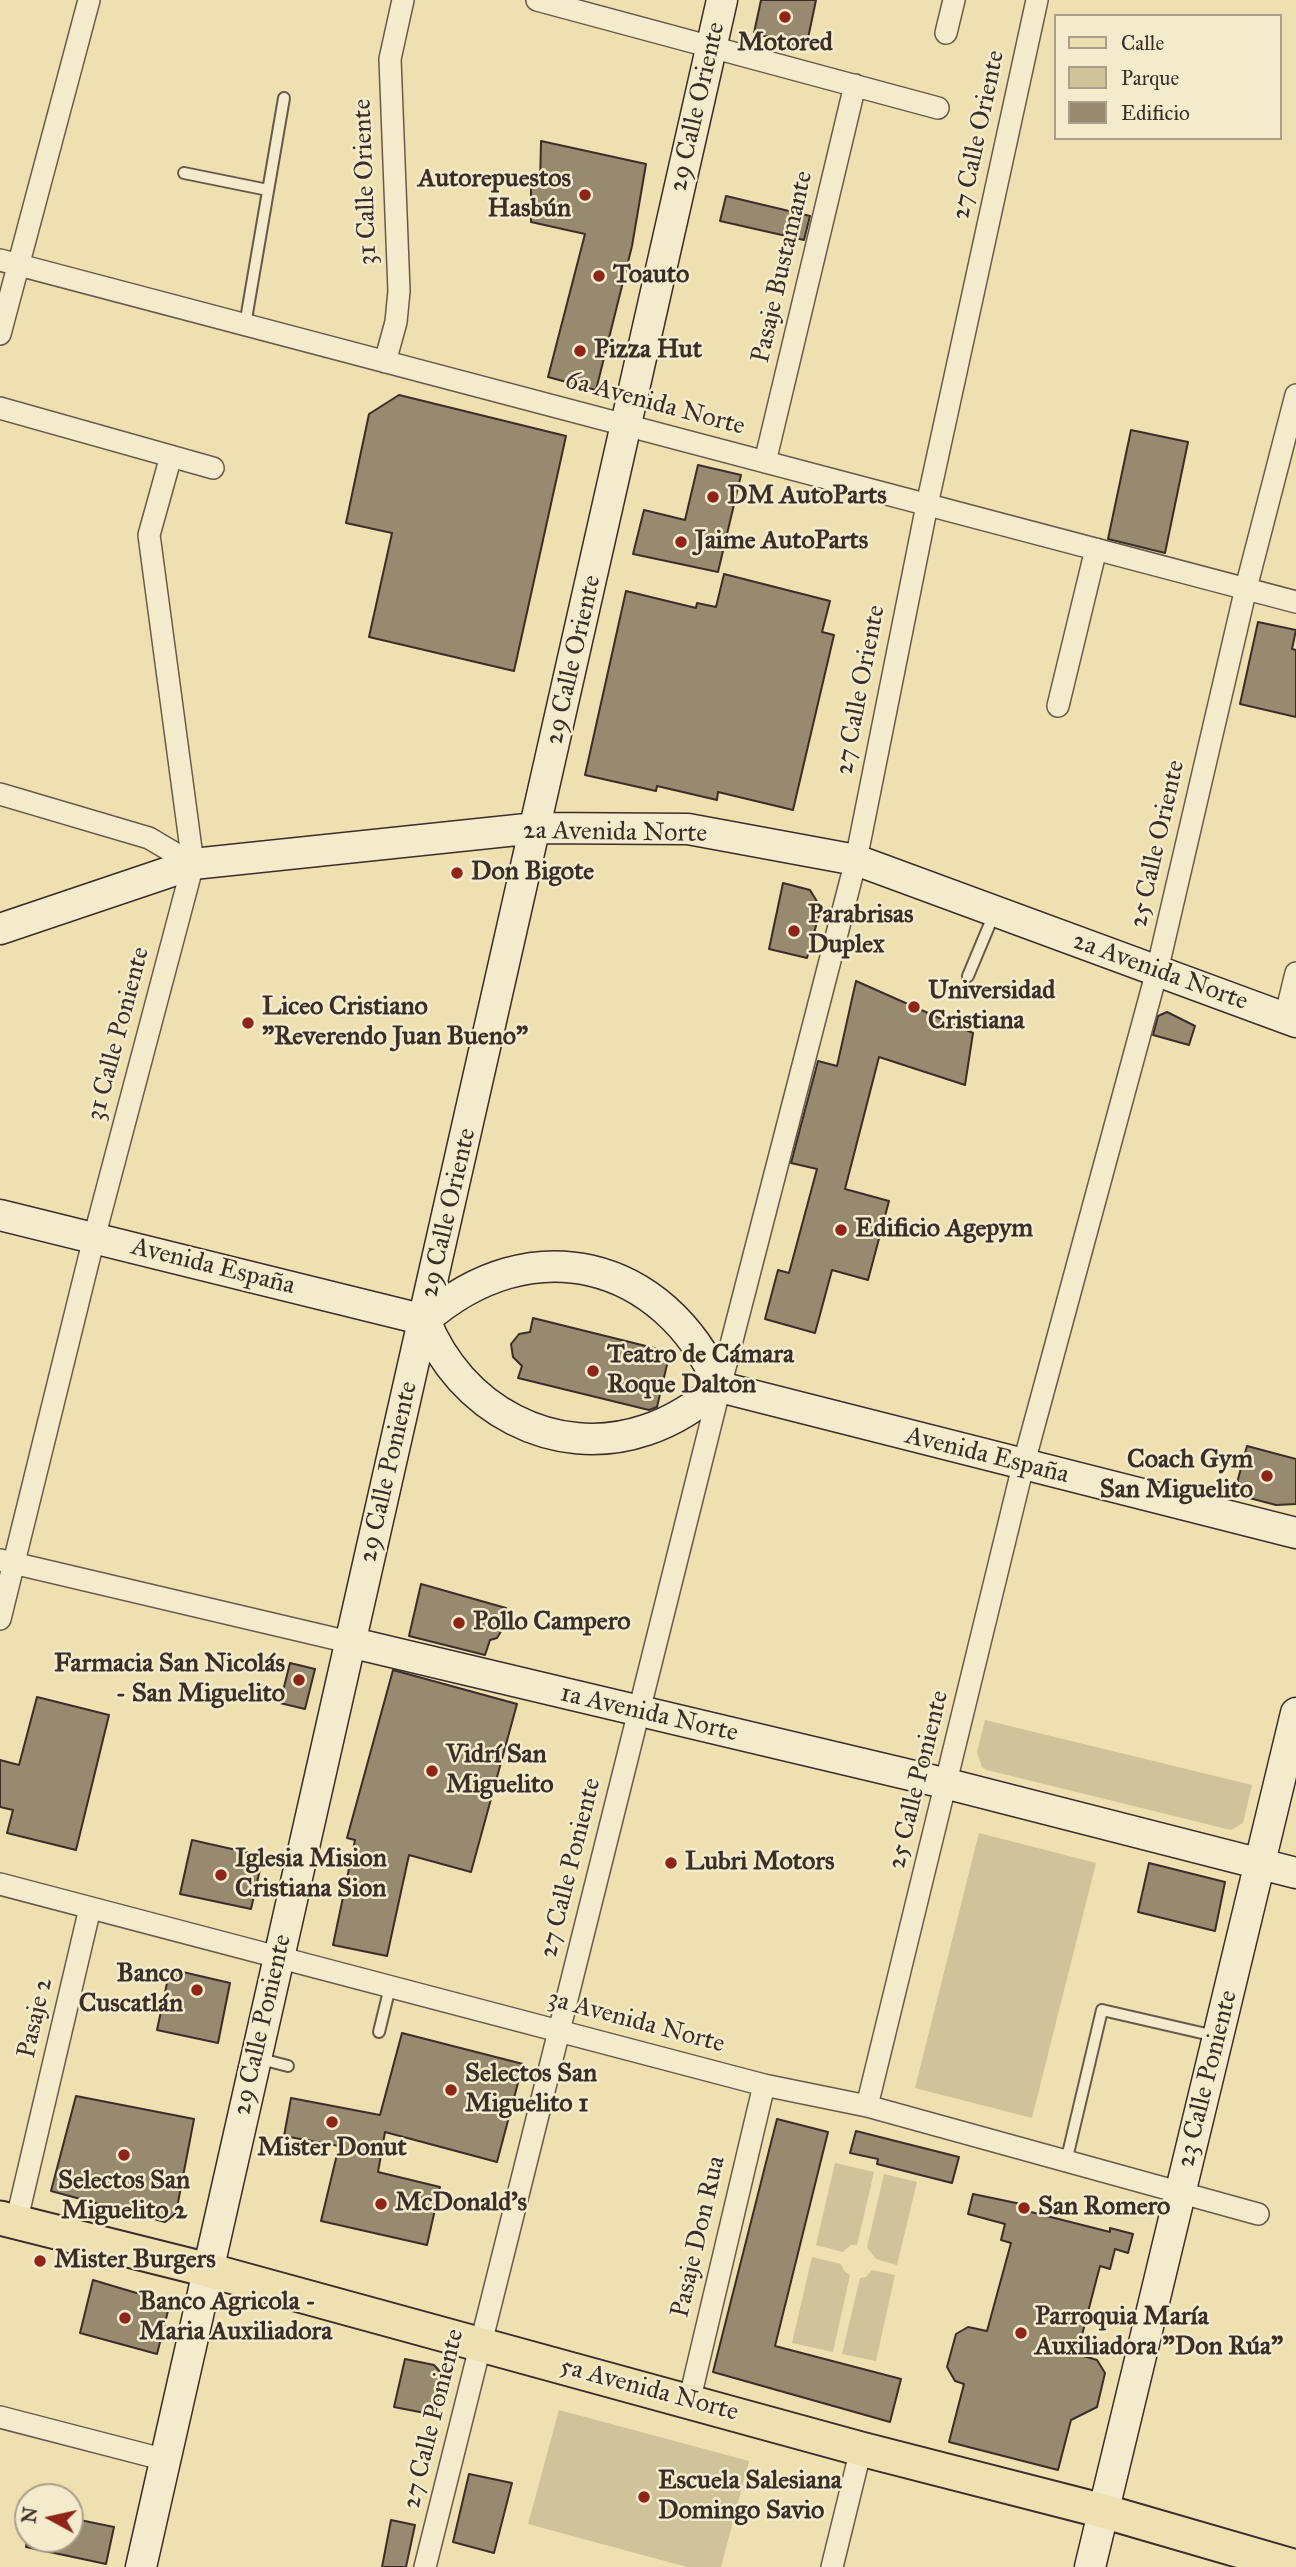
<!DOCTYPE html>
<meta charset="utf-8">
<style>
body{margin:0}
#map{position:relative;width:1296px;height:2567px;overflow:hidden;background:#eee0b0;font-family:"IM FELL Great Primer",serif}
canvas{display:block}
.legend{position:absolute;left:1054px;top:14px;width:228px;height:126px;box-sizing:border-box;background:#f4ebcc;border:2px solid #aa9f8a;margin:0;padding:9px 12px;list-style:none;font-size:21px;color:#3b2d28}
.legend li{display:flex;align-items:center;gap:14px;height:35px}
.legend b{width:35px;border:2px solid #aa9f8a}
.north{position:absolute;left:14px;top:2483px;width:70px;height:70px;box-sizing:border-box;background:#f4ebcc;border:2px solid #aa9f8a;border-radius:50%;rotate:278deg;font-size:19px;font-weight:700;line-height:28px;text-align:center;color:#3b2d28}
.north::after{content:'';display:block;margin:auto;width:24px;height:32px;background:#8f2418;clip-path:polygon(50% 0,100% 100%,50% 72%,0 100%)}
</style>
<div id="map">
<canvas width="1296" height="2567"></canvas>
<ul class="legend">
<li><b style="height:9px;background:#eee0b0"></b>Calle</li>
<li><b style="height:19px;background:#d0c299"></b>Parque</li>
<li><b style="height:19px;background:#988a6f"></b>Edificio</li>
</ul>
<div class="north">N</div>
</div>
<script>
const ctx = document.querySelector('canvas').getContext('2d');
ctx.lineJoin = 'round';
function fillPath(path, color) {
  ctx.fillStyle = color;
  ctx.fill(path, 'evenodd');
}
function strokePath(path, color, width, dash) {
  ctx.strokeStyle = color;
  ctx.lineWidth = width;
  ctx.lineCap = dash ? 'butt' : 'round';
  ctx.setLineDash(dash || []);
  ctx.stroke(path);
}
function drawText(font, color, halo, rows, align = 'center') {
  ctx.font = font + ' "IM FELL Great Primer",serif';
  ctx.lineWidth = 5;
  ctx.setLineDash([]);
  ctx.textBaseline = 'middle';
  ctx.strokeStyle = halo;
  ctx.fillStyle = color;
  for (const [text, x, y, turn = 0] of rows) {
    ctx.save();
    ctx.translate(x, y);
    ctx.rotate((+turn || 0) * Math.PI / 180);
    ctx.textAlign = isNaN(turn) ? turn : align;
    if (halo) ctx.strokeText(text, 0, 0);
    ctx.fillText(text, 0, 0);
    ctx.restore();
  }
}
fillPath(new Path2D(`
 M985,1720L1252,1785L1243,1823L1231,1830L987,1770L982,1767L977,1752Z
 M979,1833L1096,1863L1032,2118L915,2088Z
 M835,2163L874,2172L857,2245H851L843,2252L816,2245Z
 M884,2174L917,2182L897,2265L876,2259L867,2247Z
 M812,2257L841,2264L844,2271L850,2275L833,2352L792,2343Z
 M872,2270L895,2275L876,2361L842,2354L860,2278L866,2277Z
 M559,2410L749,2461L721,2567H687L528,2524Z`), '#d0c299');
const building = new Path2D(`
 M761,0H816L806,48L754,33Z
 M541,141L646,164L632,246L596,390L548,377L585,234L531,222V183L540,186Z
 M726,196L810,216L804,240L720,221Z
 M399,395L566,436L514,671L369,637L392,533L346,523L369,414Z
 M1131,430L1188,442L1165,553L1108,539Z
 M698,465L741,475L718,572L633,554L644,510L685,520Z
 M724,574L830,601L822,632L834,635L793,810L718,792L717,800L657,786L656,791L585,775L626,591L696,608L697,603L716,607Z
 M1258,622L1296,630L1292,649L1296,650V717L1240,704Z
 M783,883L810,890L821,908L807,958L769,949Z
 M856,981L973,1033L965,1085L879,1057L845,1189L889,1201L868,1280L832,1270L815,1333L765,1319L778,1270L789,1273L817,1169L791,1163L818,1061L837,1066Z
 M1167,1012L1195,1026L1189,1045L1153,1035L1158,1016Z
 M533,1318L670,1352L657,1407L649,1410L518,1378L522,1366L513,1357L511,1344L519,1334L530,1332Z
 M1247,1446L1296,1459V1504L1276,1505L1234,1494Z
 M421,1584L506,1608L503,1628L497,1638L490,1640L485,1655L409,1636Z
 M290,1663L315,1669L305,1709L280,1703Z
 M393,1670L517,1704L471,1872L409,1855L387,1956L333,1945L355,1840L347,1838Z
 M37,1697L109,1715L76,1850L7,1833L13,1810L0,1807V1760L19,1765Z
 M192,1840L263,1856L251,1909L180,1894Z
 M1149,1863L1225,1882L1215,1931L1138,1912Z
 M170,1969L230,1983L218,2043L157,2030Z
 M402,2033L523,2064L497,2162L385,2132L378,2172L440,2187L427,2245L321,2221L339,2146L284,2136L291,2098L380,2115Z
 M76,2096L194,2119L176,2213L165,2222L51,2191Z
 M777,2119L828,2132L775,2346L901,2379L890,2422L713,2372Z
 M856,2131L959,2157L952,2183L877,2164L878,2159L850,2153Z
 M973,2194L1021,2204L1019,2209L1110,2232V2228L1133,2234L1128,2253L1115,2249L1110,2269L1100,2266L1077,2354L1097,2360L1105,2373L1097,2407L1071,2420L1058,2470L949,2442L964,2384L955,2381L947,2367L956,2334L968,2327L987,2331L1011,2243L1001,2240L1005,2224L968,2214Z
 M93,2280L170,2303L157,2354L80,2333Z
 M405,2359L434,2365L443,2375L435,2415L394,2407Z
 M469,2474L512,2483L494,2553L453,2542Z
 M70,2518L114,2527L106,2564L26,2547L27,2539H70Z
 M391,2520L415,2525L406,2567H382Z`);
fillPath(building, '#988a6f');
strokePath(building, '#3b2d28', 2);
const lane = new Path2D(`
 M184,173L268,190
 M245,325L284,98
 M968,976L994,914
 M379,2032L390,1987
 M257,2058L288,2066
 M1066,2162L1102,2010L1215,2036`);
const street = new Path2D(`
 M537,0L938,108
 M946,33L954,0
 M0,260L1296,602
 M0,334L89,0
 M385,362L396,322L399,291L390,59L403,0
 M0,408L213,468
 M765,462L855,85
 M1058,706L1096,549
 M0,794L149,838L193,864
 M1285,1018L1296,973
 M0,1560L349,1642
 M0,1619L94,1238L193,864L149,535L171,456
 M0,1884L764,2085L867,2106L1258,2214
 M867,2106L1023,1466L1157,971L1246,588L1296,395
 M16,2223L90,1908
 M689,2402L764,2085
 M0,2417L166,2460
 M425,2567L720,1387L856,860L927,505L1037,0
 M832,2567L861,2449`);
const secondary = new Path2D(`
 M0,929L193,864L536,828L688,829L856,860L1296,1022
 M0,1215L425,1320
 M425,1320C530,1227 664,1259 720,1387
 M425,1320C459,1408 554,1461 646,1430C674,1421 697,1405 720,1387
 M720,1387L1296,1533
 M349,1642L948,1784L1296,1873
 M141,2567L722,0
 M1090,2567L1296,1713`);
const primary = new Path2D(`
 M0,2218L208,2270L861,2449L1103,2511L1296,2567`);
strokePath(lane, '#685a4a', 14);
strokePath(street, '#685a4a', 24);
strokePath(secondary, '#3b2d28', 33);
strokePath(primary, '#3b2d28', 37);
strokePath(lane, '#f4ebcc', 10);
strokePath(street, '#f4ebcc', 21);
strokePath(secondary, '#f4ebcc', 30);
strokePath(primary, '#eee0b0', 33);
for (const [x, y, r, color] of [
 [785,17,7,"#8f2418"],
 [585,195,7,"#8f2418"],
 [599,276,7,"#8f2418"],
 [580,351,7,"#8f2418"],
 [713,497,7,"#8f2418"],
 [681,542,7,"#8f2418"],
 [457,873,7,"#8f2418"],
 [794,931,7,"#8f2418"],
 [914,1007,7,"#8f2418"],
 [248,1023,7,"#8f2418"],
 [841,1230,7,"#8f2418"],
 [593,1371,7,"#8f2418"],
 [1267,1476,7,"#8f2418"],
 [459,1623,7,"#8f2418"],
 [299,1680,7,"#8f2418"],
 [432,1771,7,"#8f2418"],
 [671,1863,7,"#8f2418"],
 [221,1875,7,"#8f2418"],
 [197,1990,7,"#8f2418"],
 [451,2090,7,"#8f2418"],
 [332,2122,7,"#8f2418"],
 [124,2155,7,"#8f2418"],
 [381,2204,7,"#8f2418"],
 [1024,2208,7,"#8f2418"],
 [40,2261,7,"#8f2418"],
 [125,2318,7,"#8f2418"],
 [1021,2333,7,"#8f2418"],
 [644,2497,7,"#8f2418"]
]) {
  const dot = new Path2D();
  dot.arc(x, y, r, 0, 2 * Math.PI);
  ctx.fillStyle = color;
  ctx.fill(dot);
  strokePath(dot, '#f4ebcc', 2.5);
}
drawText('bold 26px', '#3b2d28', '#f4ebcc', [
 ["Motored",785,44,"center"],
 ["Autorepuestos",571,180,"right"],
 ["Hasbún",571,210,"right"],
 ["Toauto",613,276],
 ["Pizza Hut",594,351],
 ["DM AutoParts",727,497],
 ["Jaime AutoParts",695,542],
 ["Don Bigote",471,873],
 ["Parabrisas",808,916],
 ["Duplex",808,946],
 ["Universidad",928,992],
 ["Cristiana",928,1022],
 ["Liceo Cristiano",262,1008],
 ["\"Reverendo Juan Bueno\"",262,1038],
 ["Edificio Agepym",855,1230],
 ["Teatro de Cámara",607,1356],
 ["Roque Dalton",607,1386],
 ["Coach Gym",1253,1461,"right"],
 ["San Miguelito",1253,1491,"right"],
 ["Pollo Campero",473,1623],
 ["Farmacia San Nicolás",285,1665,"right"],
 ["- San Miguelito",285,1695,"right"],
 ["Vidrí San",446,1756],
 ["Miguelito",446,1786],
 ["Iglesia Mision",235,1860],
 ["Cristiana Sion",235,1890],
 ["Lubri Motors",685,1863],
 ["Banco",183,1975,"right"],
 ["Cuscatlán",183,2005,"right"],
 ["Selectos San",465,2075],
 ["Miguelito 1",465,2105],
 ["Mister Donut",332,2149,"center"],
 ["Selectos San",124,2182,"center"],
 ["Miguelito 2",124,2212,"center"],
 ["McDonald's",395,2204],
 ["San Romero",1038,2208],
 ["Mister Burgers",54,2261],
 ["Banco Agricola -",139,2303],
 ["Maria Auxiliadora",139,2333],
 ["Parroquia María",1035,2318],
 ["Auxiliadora \"Don Rúa\"",1035,2348],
 ["Escuela Salesiana",658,2482],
 ["Domingo Savio",658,2512]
], 'left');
drawText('26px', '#3b2d28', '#f4ebcc', [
 ["29 Calle Oriente",698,107,-77],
 ["27 Calle Oriente",979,135,-78],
 ["31 Calle Oriente",366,182,-92],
 ["Pasaje Bustamante",783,267,-77],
 ["6a Avenida Norte",655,404,15],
 ["29 Calle Oriente",574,660,-77],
 ["27 Calle Oriente",861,690,-79],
 ["2a Avenida Norte",615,833,1],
 ["25 Calle Oriente",1158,844,-77],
 ["2a Avenida Norte",1160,972,20],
 ["31 Calle Poniente",119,1034,-75],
 ["29 Calle Oriente",449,1213,-77],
 ["Avenida España",213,1267,14],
 ["Avenida España",987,1456,14],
 ["29 Calle Poniente",389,1472,-77],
 ["1a Avenida Norte",649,1714,13],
 ["25 Calle Poniente",919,1780,-76],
 ["27 Calle Poniente",571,1868,-76],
 ["Pasaje 2",36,2018,-77],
 ["3a Avenida Norte",636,2022,15],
 ["29 Calle Poniente",263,2025,-77],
 ["23 Calle Poniente",1208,2079,-76],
 ["Pasaje Don Rua",699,2237,-77],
 ["5a Avenida Norte",649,2390,15],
 ["27 Calle Poniente",434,2419,-76]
]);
</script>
